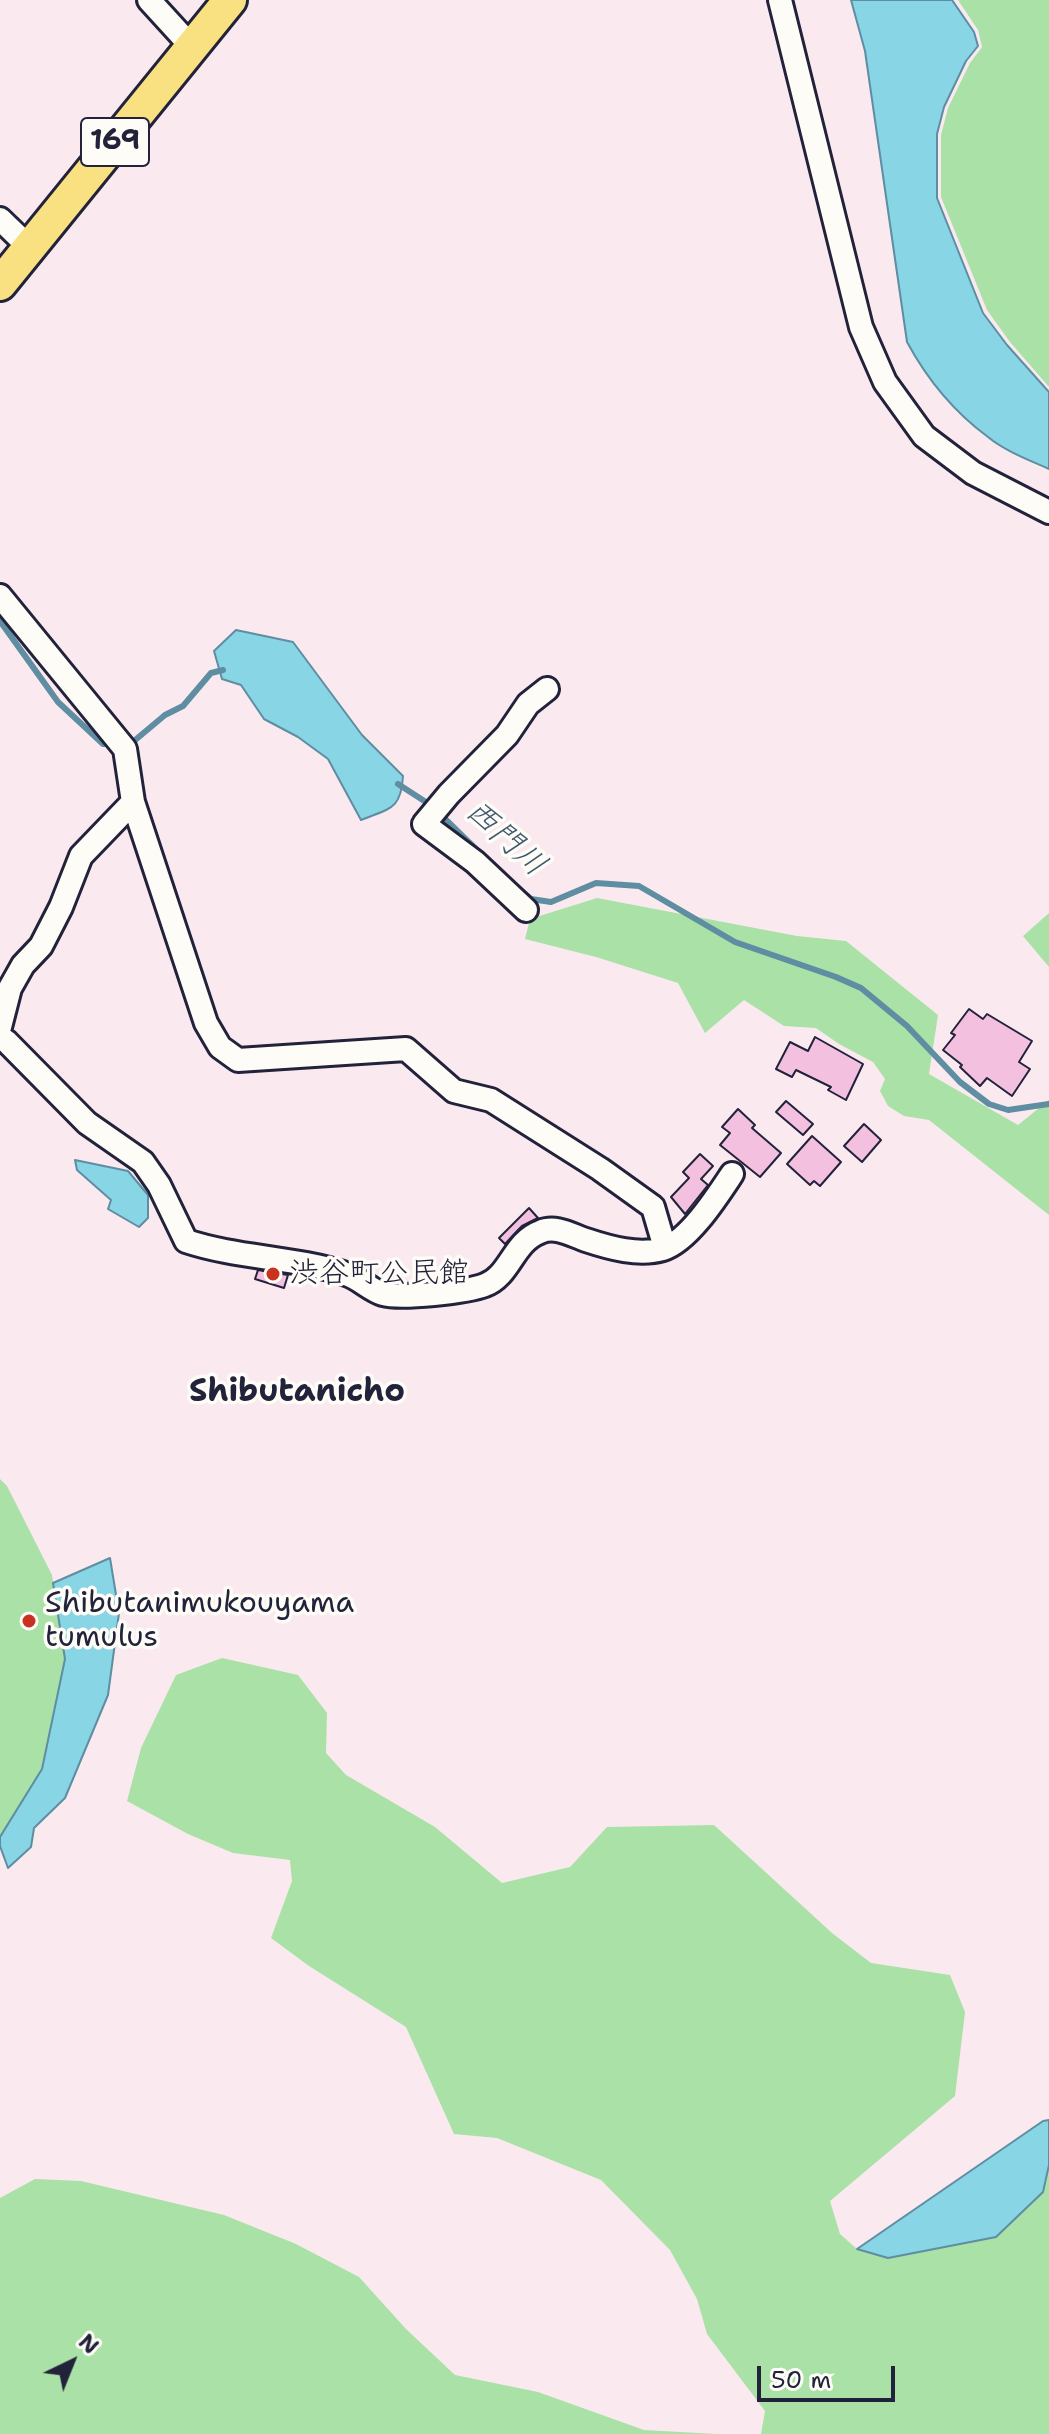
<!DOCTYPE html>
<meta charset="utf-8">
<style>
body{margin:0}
#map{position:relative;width:1049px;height:2434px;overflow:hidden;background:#faeaf0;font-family:"Shantell Sans",sans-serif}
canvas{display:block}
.north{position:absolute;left:32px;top:2322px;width:80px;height:80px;-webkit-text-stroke:6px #fdfcf7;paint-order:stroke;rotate:43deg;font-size:22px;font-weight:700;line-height:32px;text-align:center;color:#22223b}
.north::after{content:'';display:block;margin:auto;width:28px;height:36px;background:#22223b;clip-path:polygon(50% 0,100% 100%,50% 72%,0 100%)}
.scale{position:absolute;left:757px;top:2366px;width:138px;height:36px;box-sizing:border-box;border:4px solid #22223b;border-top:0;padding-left:10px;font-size:24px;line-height:28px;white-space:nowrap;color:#22223b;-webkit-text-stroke:6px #fdfcf7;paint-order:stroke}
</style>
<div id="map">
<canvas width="1049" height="2434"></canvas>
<div class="north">N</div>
<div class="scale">50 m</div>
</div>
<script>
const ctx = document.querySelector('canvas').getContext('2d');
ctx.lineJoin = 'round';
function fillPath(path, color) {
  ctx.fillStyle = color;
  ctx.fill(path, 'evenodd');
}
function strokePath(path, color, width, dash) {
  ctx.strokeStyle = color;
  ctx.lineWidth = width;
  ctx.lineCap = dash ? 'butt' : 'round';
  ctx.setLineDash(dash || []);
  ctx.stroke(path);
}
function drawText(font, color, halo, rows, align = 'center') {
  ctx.font = font + ' "Shantell Sans","Klee One",sans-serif';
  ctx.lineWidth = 7;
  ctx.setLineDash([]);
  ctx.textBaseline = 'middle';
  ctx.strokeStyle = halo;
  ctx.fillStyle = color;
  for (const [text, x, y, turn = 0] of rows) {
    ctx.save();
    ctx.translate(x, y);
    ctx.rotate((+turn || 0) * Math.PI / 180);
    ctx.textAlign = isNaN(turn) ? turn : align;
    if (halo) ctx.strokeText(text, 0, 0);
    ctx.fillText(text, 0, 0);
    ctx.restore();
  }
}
fillPath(new Path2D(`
 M958,0H1049V387L1010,342L987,310L941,197V135L948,108L970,63L982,47L978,30Z
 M597,898L797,936L846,941L938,1015L929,1074L1018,1125L1049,1100V1215L929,1120L904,1116L888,1106L880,1091L885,1079L873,1062L839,1044L816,1028L784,1026L744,1000L705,1033L678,983L596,957L525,939L530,919Z
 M1049,913V967L1023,936Z
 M0,1479L7,1486L52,1575L65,1659L42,1769L0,1837Z
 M222,1658L298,1675L327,1713L326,1753L346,1775L435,1827L502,1883L570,1867L607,1827L714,1825L832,1933L871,1963L950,1975L965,2012L955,2096L830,2201L840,2234L857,2249L1043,2192L1049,2165V2434H761L765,2411L707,2334L697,2299L670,2250L601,2180L497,2138L454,2134L406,2027L309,1966L271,1938L292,1881L290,1860L233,1853L188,1834L127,1801L141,1748L176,1675Z
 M35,2179L81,2181L224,2215L296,2244L359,2277L406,2329L455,2375L538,2392L644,2430L716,2434H0V2198Z`), '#a9e1a6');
const water = new Path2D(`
 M851,0H952L974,32L978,46L966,61L944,107L937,134V198L983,313L1007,345L1049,392V469C1029,460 1005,451 988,437C954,412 927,379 907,342L865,51Z
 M236,630L293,642L362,735L403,776C401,810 390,808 361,820L328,759L298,737L264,719L241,685L222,679L214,651Z
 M75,1160L128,1171L148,1195V1218L139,1227L108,1209L111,1200L77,1170Z
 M110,1558L119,1613L108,1695L65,1798L34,1828L31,1847L8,1868L0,1846V1837L42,1769L65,1659L53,1583Z
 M1049,2120V2165L1043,2192L996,2237L888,2258L857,2249L1043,2121Z`);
fillPath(water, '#87d5e5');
strokePath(water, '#5f8da1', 2);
strokePath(new Path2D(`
 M0,621L58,702L103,744L114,743
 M125,742L134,741L165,715L183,706L211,673L223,670
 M398,784L432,806
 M440,814L481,854
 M518,888L531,899L551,902L596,883L639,886L735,942L836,977L861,988L907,1026L960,1082L989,1104L1008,1110L1049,1104`), '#5f8da1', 6);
const building = new Path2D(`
 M969,1009L983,1019L987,1014L1032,1041L1019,1062L1030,1069L1012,1096L987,1078L980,1086L960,1067L962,1065L943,1050L955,1035L951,1033Z
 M815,1037L863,1064L846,1100L828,1090L831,1087L796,1070L792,1077L776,1069L790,1042L808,1051Z
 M786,1101L813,1124L803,1135L776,1112Z
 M738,1109L755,1125L752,1128L781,1153L760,1177L720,1145L730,1133L722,1127Z
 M864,1124L881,1140L862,1162L844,1146Z
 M812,1136L841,1162L820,1186L814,1181L810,1185L787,1164Z
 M700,1154L713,1166L701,1179L708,1185L685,1214L671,1197L689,1178L683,1172Z
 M529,1208L538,1218L522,1226L505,1244L499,1238Z
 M258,1270L288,1275L284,1288L255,1279Z`);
fillPath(building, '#f4c0df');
strokePath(building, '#22223b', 2);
const minor = new Path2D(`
 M149,0L191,46
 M780,0L861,327L885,382L924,436L973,473L1049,512
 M0,219L30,248
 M0,596L125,749L133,802L206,1023L220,1047L238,1060L406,1049L454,1091L491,1100L600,1169L653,1207L665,1248
 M526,910L475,862L424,824L449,794L507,735L528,704L547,689
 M0,1027L10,988L23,965L41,946L61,907L81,856L133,802
 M0,1037L7,1042L87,1123L143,1162L159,1185L186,1241C237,1258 294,1257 346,1274C359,1278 370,1290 383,1294C401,1299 467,1292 485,1285C510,1276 513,1242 540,1232C556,1225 571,1235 586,1240C610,1248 639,1256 663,1249C689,1241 718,1195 732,1174`);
const highway = new Path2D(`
 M0,284L230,0`);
strokePath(minor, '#22223b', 28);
strokePath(highway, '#22223b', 38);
strokePath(minor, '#fdfcf7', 22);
strokePath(highway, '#f9e181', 32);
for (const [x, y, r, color] of [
 [273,1274,8,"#c8321e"],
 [29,1621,8,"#c8321e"]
]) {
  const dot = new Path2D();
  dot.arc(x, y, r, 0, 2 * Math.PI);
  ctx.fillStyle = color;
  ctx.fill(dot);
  strokePath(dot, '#fdfcf7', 3);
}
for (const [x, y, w] of [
 [115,142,68]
]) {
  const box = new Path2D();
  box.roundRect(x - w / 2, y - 24, w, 48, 6);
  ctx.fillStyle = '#fdfcf7';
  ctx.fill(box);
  strokePath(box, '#22223b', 2);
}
drawText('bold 28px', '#22223b', null, [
 ["169",115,142]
]);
drawText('30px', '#22223b', '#fdfcf7', [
 ["渋谷町公民館",289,1274],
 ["Shibutanimukouyama",45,1604],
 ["tumulus",45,1638]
], 'left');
drawText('italic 32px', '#40586e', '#fdfcf7', [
 ["西門川",505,839,42]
]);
drawText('bold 32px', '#22223b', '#fdfcf7', [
 ["Shibutanicho",297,1393]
]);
</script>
